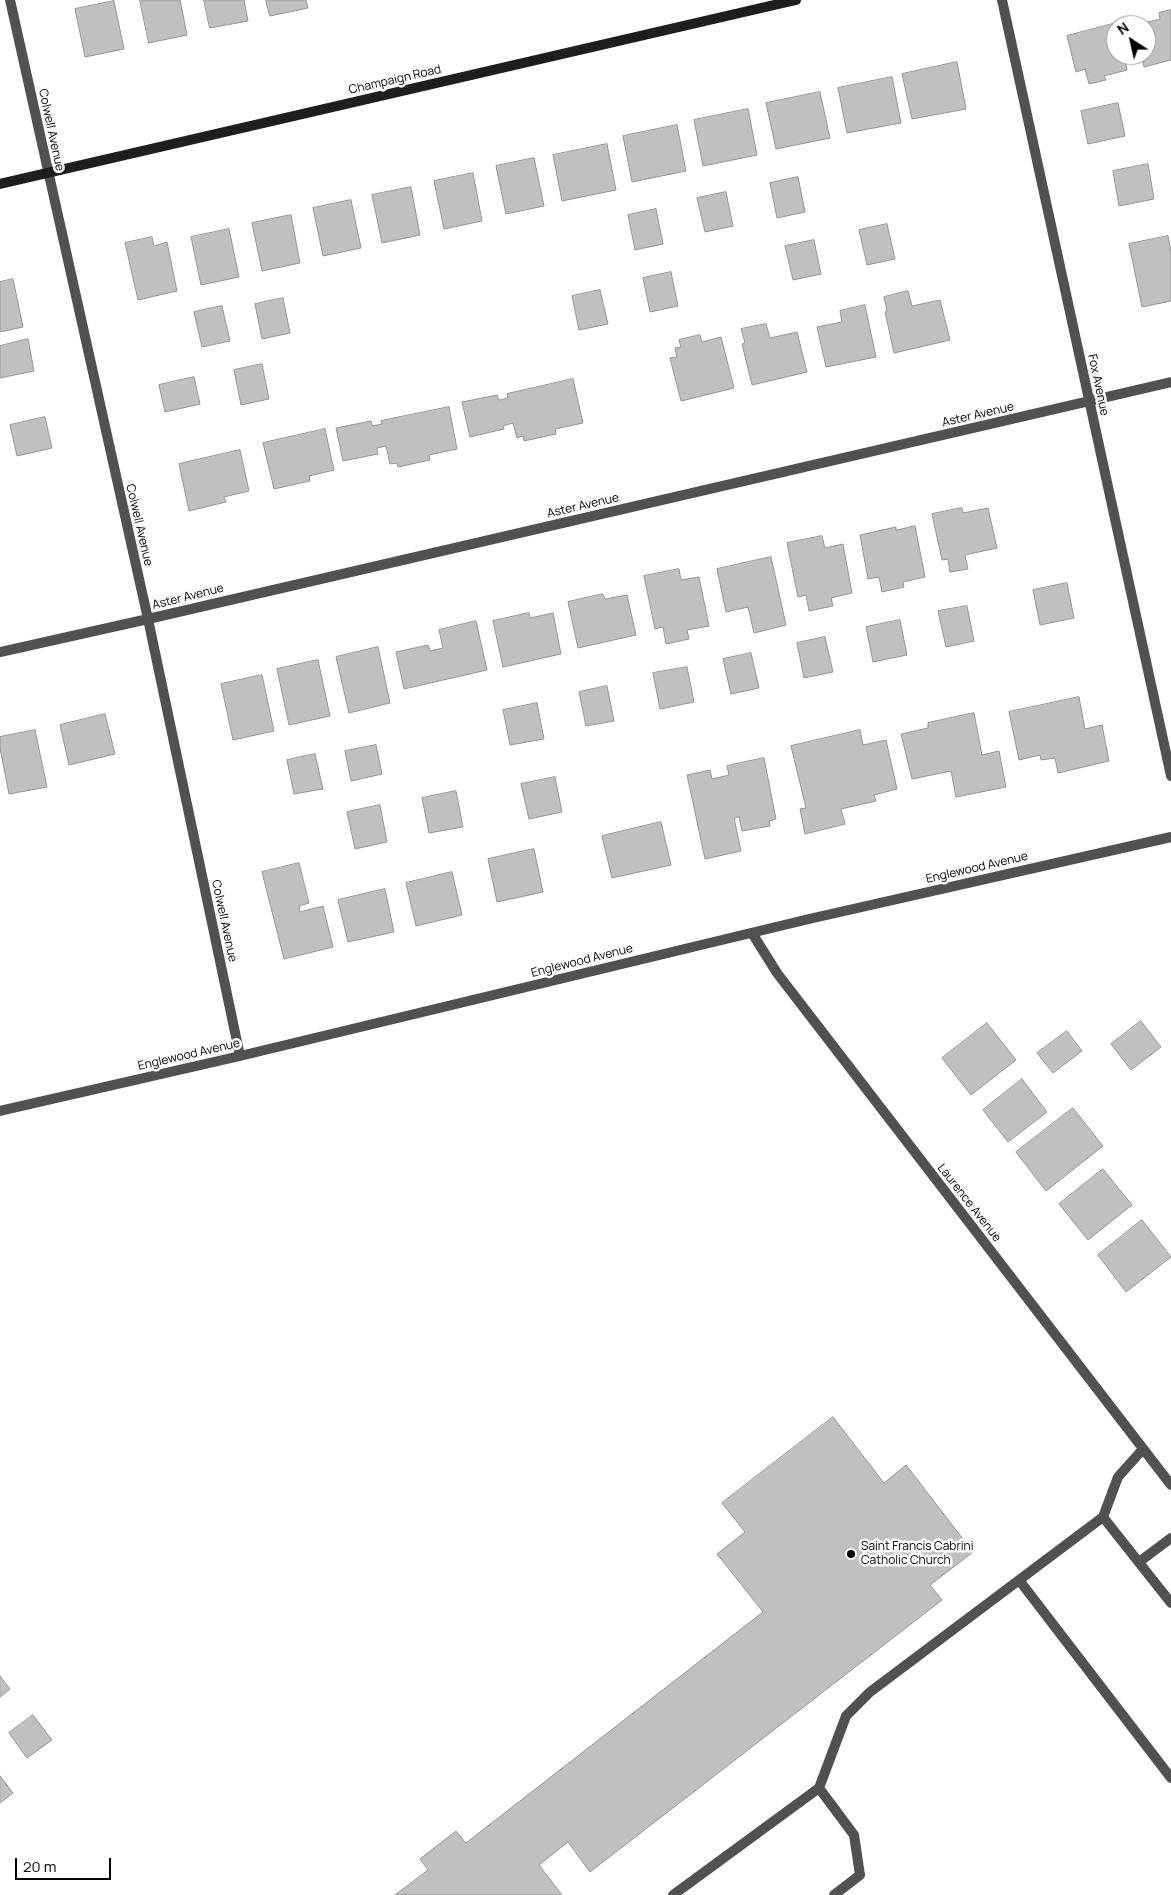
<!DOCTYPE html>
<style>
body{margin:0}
#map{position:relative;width:1171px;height:1895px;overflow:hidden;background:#fff;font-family:Manrope,sans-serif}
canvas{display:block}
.north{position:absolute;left:1106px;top:15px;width:50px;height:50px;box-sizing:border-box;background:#fff;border:1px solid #999;border-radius:50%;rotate:325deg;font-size:14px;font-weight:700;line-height:20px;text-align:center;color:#000}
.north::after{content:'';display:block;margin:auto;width:18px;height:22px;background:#000;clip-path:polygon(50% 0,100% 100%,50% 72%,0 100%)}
.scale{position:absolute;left:15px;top:1858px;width:96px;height:22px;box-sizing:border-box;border:2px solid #000;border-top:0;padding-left:6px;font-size:15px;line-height:18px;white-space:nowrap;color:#000;-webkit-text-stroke:4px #fff;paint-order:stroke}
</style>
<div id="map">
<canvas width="1171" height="1895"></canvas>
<div class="north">N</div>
<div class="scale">20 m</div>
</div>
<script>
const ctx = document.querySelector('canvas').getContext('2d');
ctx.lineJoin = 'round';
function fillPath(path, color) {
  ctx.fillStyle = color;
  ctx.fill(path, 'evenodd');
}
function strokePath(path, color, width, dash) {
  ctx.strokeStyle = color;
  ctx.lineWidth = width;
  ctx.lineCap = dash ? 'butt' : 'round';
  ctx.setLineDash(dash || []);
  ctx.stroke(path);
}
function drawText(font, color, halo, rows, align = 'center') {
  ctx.font = font + ' Manrope,sans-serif';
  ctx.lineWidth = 5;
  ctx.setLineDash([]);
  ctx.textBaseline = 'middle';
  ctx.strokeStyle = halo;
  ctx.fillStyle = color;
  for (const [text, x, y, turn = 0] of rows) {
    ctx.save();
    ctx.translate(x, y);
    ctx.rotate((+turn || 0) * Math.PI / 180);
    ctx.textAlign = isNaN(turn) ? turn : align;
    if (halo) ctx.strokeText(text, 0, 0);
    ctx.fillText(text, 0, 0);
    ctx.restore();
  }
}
const building = new Path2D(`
 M140,0H180L187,35L149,43Z
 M204,0H244L248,21L210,28Z
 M266,0H306L308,8L270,16Z
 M114,1L124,49L85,57L75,9Z
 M1171,10V60L1144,67L1141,55H1146V25H1135L1160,19L1159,13Z
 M1116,23V55H1124L1127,70L1104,76L1106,80L1089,84L1085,69L1076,72L1067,36Z
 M957,62L966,109L912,119L902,74Z
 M892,77L901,123L847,133L838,88Z
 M820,92L830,138L776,149L766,103Z
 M1118,103L1125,136L1088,144L1081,111Z
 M748,109L757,155L703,166L694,120Z
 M677,125L686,171L632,182L623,136Z
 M607,144L616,190L562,201L553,155Z
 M534,158L544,206L506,214L496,166Z
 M1148,164L1154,199L1119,206L1113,171Z
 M473,173L482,221L444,229L434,181Z
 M798,177L805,212L777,218L770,183Z
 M411,187L420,235L382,243L372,195Z
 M726,192L733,226L705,232L697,198Z
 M351,200L361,248L323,256L313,208Z
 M656,209L663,244L635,250L628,215Z
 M291,215L300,263L262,271L252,223Z
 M887,224L895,259L867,265L859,230Z
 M229,229L239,277L201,285L191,237Z
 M1168,236L1171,252V301L1142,307L1129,244Z
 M152,237L154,246L167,242L177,291L138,300L125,243Z
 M814,240L821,274L793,280L785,246Z
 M671,272L678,306L650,312L643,278Z
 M13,279L23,327L0,332V282Z
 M600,290L608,324L579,330L572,296Z
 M908,291L912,306L940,300L950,340L894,353L885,312L887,311L884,297Z
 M283,298L290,333L262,339L255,304Z
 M865,305L876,357L826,367L817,327L842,322L840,311Z
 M222,306L230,341L202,347L194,312Z
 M766,324L770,338L797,332L807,372L752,385L742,344L745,343L741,329Z
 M700,335L702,342L721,337L734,388L681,401L670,358L677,357L675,348L681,347L679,340Z
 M28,339L34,371L0,378V346Z
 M262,364L269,399L241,405L234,370Z
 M194,377L200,404L165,412L159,385Z
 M573,379L583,423L555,429L556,434L524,441L523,436L517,438L513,423L503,426L504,429L470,437L462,402L497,395L499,400L508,398L507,394Z
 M449,407L457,449L429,455L430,460L398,467L397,463L390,464L386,446L377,448L378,454L343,461L336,428L371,421L372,426L382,424L381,421Z
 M45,417L52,448L17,456L10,425Z
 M325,429L334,470L309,476L310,481L274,489L263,443Z
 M240,450L249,491L224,497L226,502L189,511L179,464Z
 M962,508L963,513L988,508L997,548L965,555L968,569L950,572L948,559L942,560L932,514Z
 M915,526L925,577L903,582L904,587L882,592L879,577L868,579L860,535L896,527V530Z
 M822,536L825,548L843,544L852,593L831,598L833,606L809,611L806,595L798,597L787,543Z
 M771,557L786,625L754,633L748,607L726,612L717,569Z
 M679,569L681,580L699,577L709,626L687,630L689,639L666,644L663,627L655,629L644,576Z
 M1067,583L1074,618L1040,625L1033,590Z
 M603,594L605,599L627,595L636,635L578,648L568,602Z
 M967,606L974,641L946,647L938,611Z
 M529,613L530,618L553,613L561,654L503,667L493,621Z
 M900,620L907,655L873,662L866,627Z
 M476,621L487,670L404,689L396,652L428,645L430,651L443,648L439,630Z
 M825,637L833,672L804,678L797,643Z
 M378,647L390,703L349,713L336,657Z
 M751,653L759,688L731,694L723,659Z
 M318,660L330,716L289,725L277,669Z
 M687,667L694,702L660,709L653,673Z
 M262,675L274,731L233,740L221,684Z
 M607,686L614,721L586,726L579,692Z
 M1079,697L1085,729L1102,725L1109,761L1058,773L1055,758L1041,760L1040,755L1019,760L1009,712Z
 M537,703L544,739L510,745L503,710Z
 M974,713L982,755L999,751L1006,787L956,797L951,771L912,779L901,734L928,728V723Z
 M105,714L115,754L69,765L60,725Z
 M35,730L47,787L9,794L0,748V737Z
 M860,730L863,745L886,740L897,789L874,795L876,801L841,809L845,824L805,834L800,809L806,808L791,746Z
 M376,745L382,774L351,781L345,751Z
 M315,754L323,789L294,794L287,760Z
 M764,758L776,819L769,821L770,826L742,831L739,817L734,818L741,851L705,859L687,775L710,770L712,779L729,775L727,766Z
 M555,777L562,812L529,819L521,784Z
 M456,791L463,827L429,833L422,798Z
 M380,805L387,842L355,849L347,812Z
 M661,822L671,865L612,878L602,836Z
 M534,849L543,892L497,902L488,859Z
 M299,863L309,903L299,906L300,912L323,906L333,947L284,959L262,872Z
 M452,872L462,915L416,926L406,883Z
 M385,889L394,932L348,942L338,900Z
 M1141,1021L1161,1047L1131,1070L1111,1044Z
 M987,1023L1016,1060L971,1095L942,1058Z
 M1067,1031L1082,1051L1053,1073L1037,1053Z
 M1022,1079L1047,1112L1008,1142L983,1110Z
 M1073,1108L1103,1146L1046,1191L1016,1152Z
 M1103,1169L1132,1205L1088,1240L1059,1204Z
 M1142,1220L1171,1257L1126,1292L1098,1255Z
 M833,1417L884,1483L906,1465L973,1552L930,1585L942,1600L590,1872L568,1842L539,1865L562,1895H395L428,1870L420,1859L456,1831L466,1843L763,1612L717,1554L745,1532L722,1503Z
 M0,1676L10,1689L0,1697Z
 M33,1715L52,1740L27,1758L9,1733Z
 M0,1776L13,1793L0,1803Z`);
fillPath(building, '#c0c0c0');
strokePath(building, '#959595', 1);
strokePath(new Path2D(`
 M1103,1517L1118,1477L1143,1449
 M1139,1562L1171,1538
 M1019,1580L1171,1778
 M819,1788L846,1716L870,1692L1103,1517L1171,1603
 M673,1895L819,1788L854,1835L860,1875L834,1895`), '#515151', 10);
strokePath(new Path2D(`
 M10,0L148,619L240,1056
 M1002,0L1171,776
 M0,652L148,619L1171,382
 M752,933L777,973L1171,1485
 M0,1111L240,1056L809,919L1171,837`), '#515151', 10);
strokePath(new Path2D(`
 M0,184L796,0`), '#1e1e1e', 10);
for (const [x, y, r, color] of [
 [851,1554,5,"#000"]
]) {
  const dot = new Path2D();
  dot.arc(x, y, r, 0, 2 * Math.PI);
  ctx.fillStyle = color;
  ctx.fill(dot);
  strokePath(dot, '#fff', 2);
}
drawText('12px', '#000', '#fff', [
 ["Champaign Road",395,80,-13],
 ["Colwell Avenue",51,130,78],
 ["Fox Avenue",1098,385,78],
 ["Aster Avenue",978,415,-13],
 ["Aster Avenue",583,506,-13],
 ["Colwell Avenue",139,525,77],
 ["Aster Avenue",188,597,-14],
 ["Englewood Avenue",977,868,-13],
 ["Colwell Avenue",224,921,78],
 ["Englewood Avenue",582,961,-14],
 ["Englewood Avenue",189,1055,-13],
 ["Laurence Avenue",969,1203,52]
]);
drawText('12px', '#000', '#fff', [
 ["Saint Francis Cabrini",861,1547],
 ["Catholic Church",861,1561]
], 'left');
</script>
